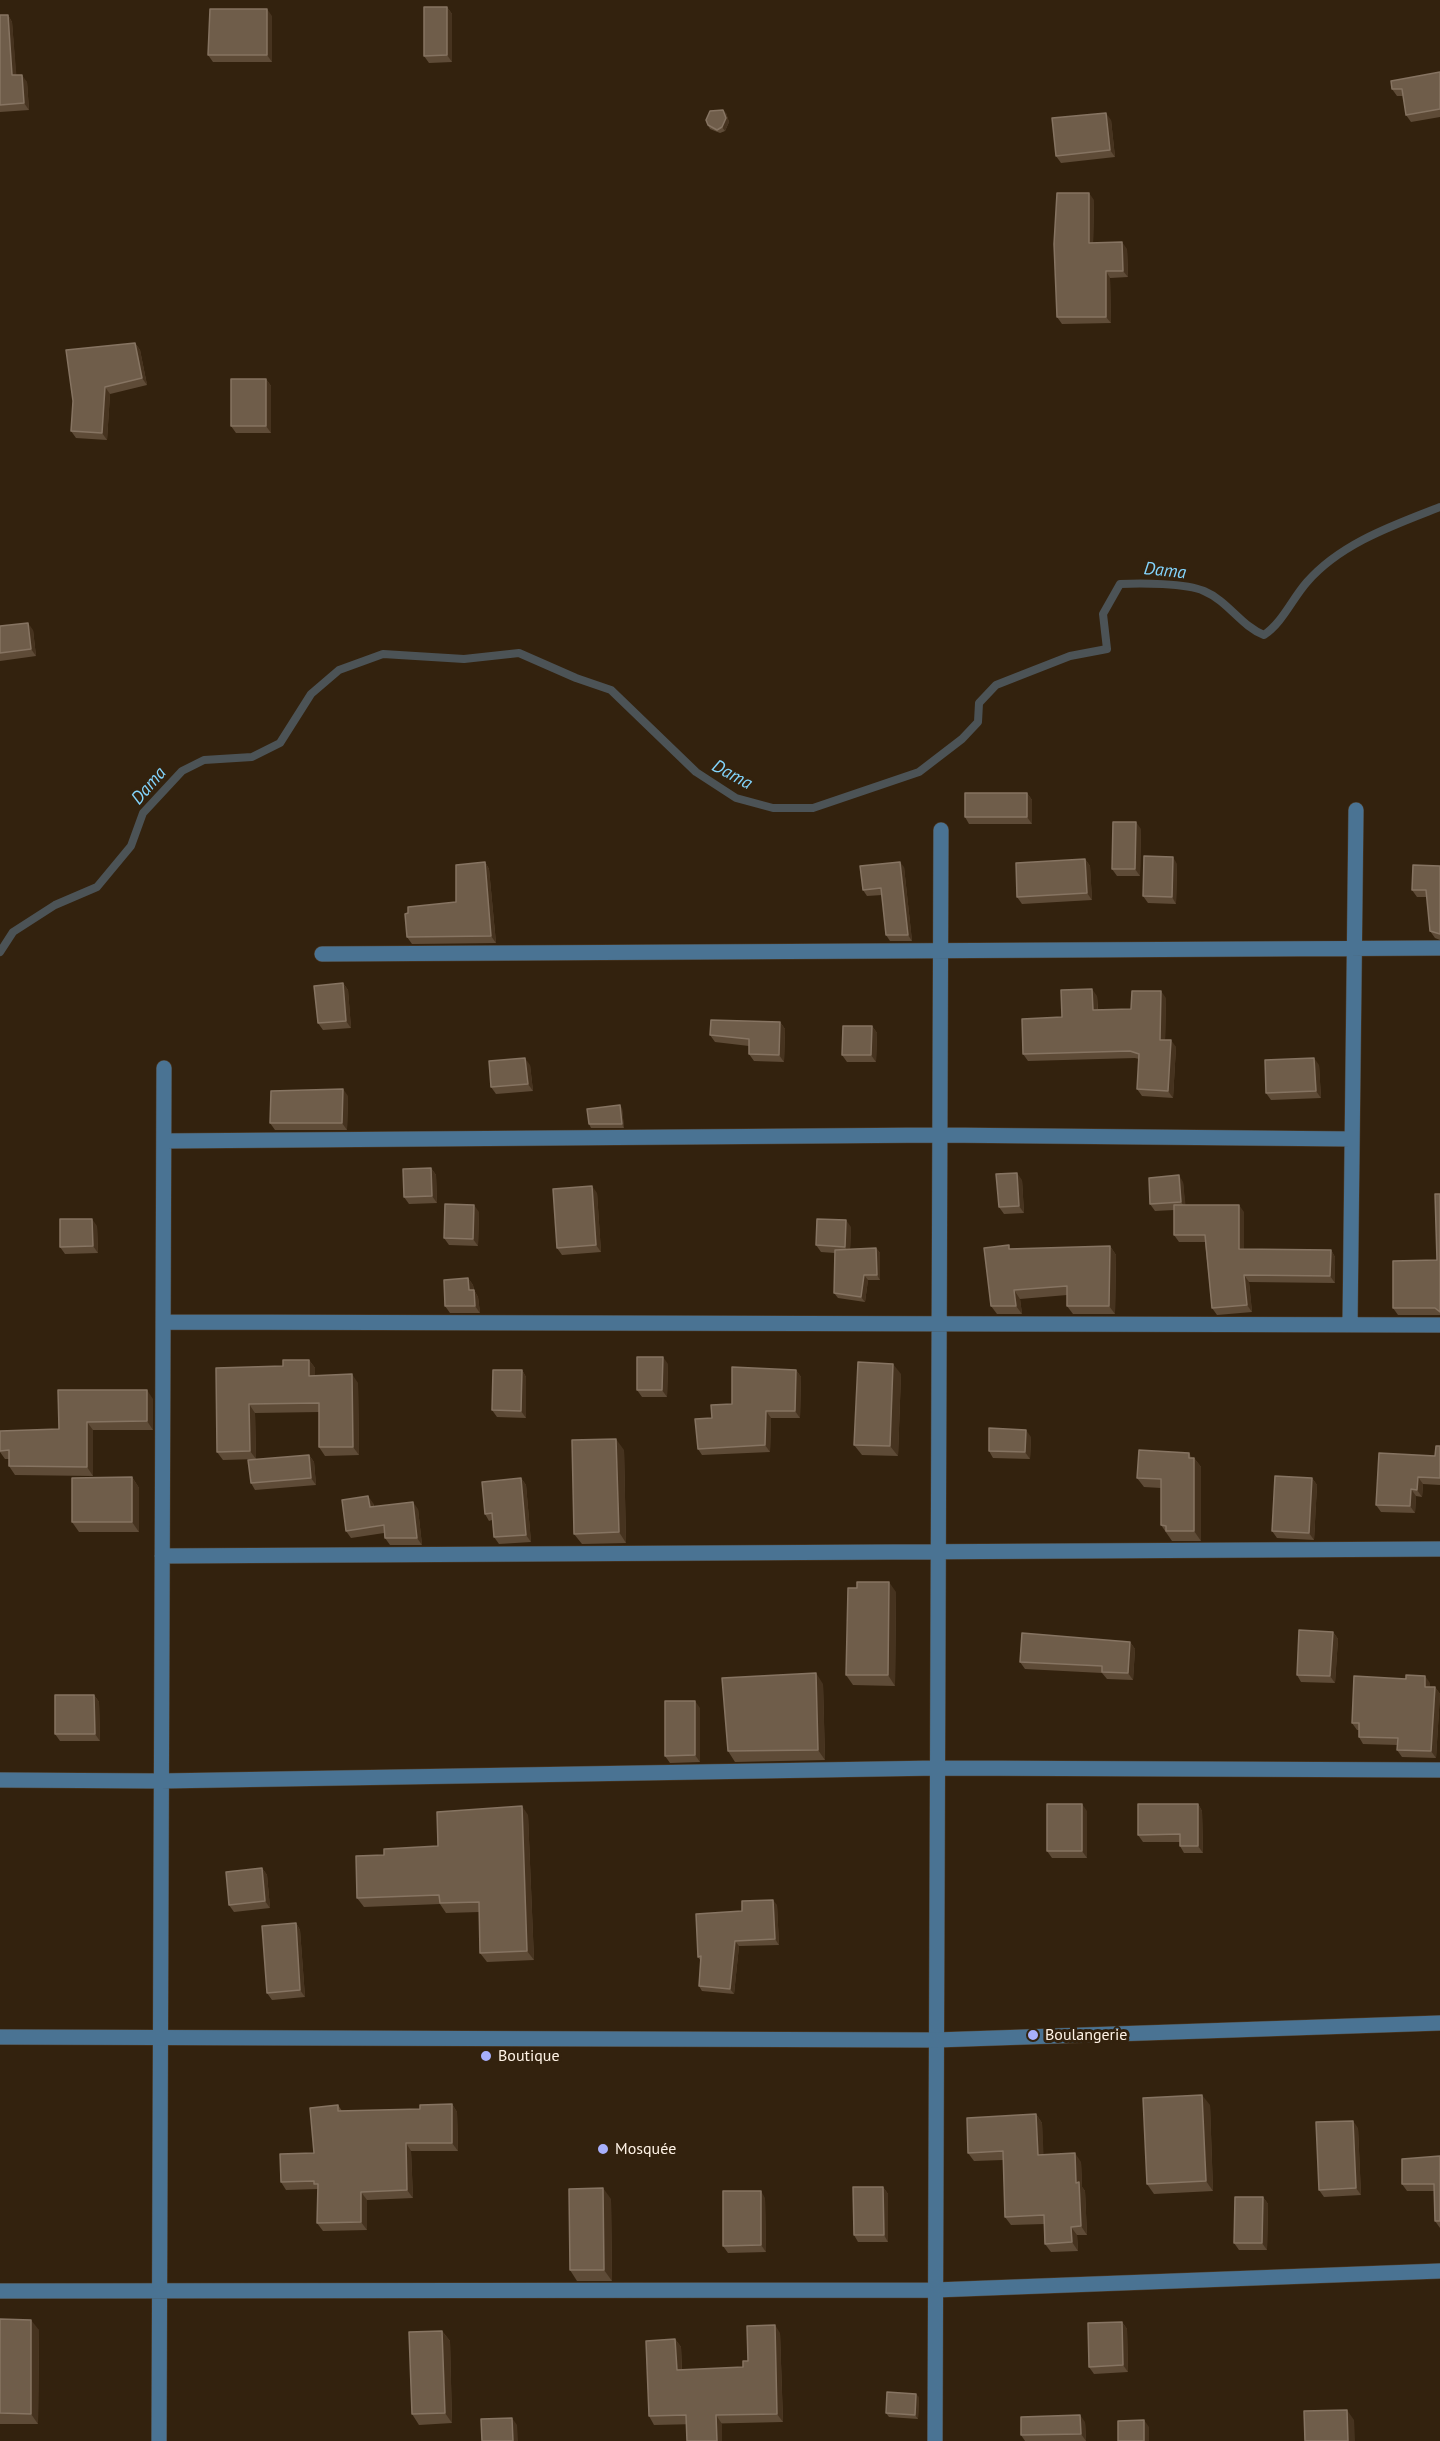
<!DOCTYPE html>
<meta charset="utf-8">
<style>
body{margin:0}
canvas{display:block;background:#33220e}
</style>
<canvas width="1440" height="2441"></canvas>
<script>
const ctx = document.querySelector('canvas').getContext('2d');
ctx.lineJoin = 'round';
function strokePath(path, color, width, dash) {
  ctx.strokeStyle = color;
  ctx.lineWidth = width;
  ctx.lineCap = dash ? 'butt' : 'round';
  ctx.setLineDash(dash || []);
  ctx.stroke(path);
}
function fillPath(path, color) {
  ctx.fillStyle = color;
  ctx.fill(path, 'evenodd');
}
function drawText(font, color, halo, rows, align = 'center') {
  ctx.font = font + ' "PT Sans",sans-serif';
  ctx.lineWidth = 6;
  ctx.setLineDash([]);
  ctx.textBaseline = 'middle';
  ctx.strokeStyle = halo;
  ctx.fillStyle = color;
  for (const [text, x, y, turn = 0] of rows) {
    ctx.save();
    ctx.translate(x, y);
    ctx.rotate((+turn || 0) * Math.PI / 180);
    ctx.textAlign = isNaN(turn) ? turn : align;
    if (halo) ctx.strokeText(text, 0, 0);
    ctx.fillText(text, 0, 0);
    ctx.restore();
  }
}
strokePath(new Path2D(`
 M0,952L13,932L55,905L97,887L131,846L143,813L182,771L204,760L252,757L280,743L311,694L339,670L383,654L464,659L519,653L576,678L611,690L696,772L736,798L773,808H813L919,772L962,739L978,722L979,703L996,685L1024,674L1070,656L1107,649L1103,614L1120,584C1140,583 1186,583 1204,591C1228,601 1241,626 1264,635C1283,622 1292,599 1307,582C1341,543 1394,525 1440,507`), '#4c5356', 8);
const minor = new Path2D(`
 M322,954L1440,948
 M164,1141L939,1135L1352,1139
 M163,1322L1440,1325
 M1350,1325L1356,810
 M162,1556L1440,1549
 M0,1780L161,1781L938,1768L1440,1770
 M0,2291L935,2290L1440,2271
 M159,2441L164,1068
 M935,2441L941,830`);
const tertiary = new Path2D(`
 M0,2037L936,2040L1440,2023`);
strokePath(minor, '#503f2c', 16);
strokePath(tertiary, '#503f2c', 16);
strokePath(minor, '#4a7393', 15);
strokePath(tertiary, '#4a7393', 15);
fillPath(new Path2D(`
 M447,7L452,14V62L429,63L424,56Z
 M0,15H8L12,22L16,75L27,82L29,110L0,112Z
 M272,16V62H213L208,55Z
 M1440,72V117L1411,122L1406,115L1403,96H1397L1392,89Z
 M726,113L729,122L725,131L720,133L710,129L708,125Z
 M1111,120L1115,157L1061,163L1056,156Z
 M1094,200L1093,243L1127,249L1128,277L1110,278L1111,323L1062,324L1057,317Z
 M135,343L140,350L147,385L110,394L107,440L76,438L71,431L73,401Z
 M266,379L271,386V433H236L231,426Z
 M0,626L33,630L36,656L0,661Z
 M1027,793L1032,800V824H969L965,817Z
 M1141,829L1140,876H1117L1112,869Z
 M1085,859L1090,866L1092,900L1022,904L1017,897Z
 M485,862L489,869L496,943L412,944L407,937L456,902Z
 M1177,864L1176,904L1148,903L1143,896Z
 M1440,866V940L1435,938L1430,931L1427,897H1417L1412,890Z
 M904,867L912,941H890L886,935L882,895L867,896L863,890Z
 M343,983L348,990L351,1028L323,1030L318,1023Z
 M1097,996L1098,1009H1131L1166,998L1165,1040L1176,1047L1173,1098L1142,1096L1137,1089L1139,1059L1135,1058L1028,1061L1023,1054L1062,1017Z
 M780,1022L785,1029L784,1062L754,1061L749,1054V1046L715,1042L710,1035Z
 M872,1026L877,1033L876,1062H847L842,1055Z
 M530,1065L533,1091L496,1094L491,1087Z
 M1319,1065L1321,1098L1271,1100L1266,1093Z
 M348,1096L347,1130H275L270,1123Z
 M622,1108L624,1128H591L589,1124Z
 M431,1168L436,1175L437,1203L409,1204L404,1197Z
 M1022,1180L1024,1213L1004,1214L999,1207Z
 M1183,1182L1185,1205L1244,1212V1249L1331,1250L1335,1257V1283L1249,1282L1252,1312L1217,1315L1212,1308L1205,1242H1179L1174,1235V1210L1155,1211L1150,1204Z
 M597,1193L601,1252L562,1255L557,1248Z
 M1440,1194V1315H1398L1393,1308L1437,1260Z
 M479,1212L478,1246L449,1245L444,1238Z
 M97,1226L98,1253L65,1254L60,1247Z
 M851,1227L850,1249L876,1248L880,1253V1280H868L865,1302L838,1298L834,1293L835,1253L821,1252L816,1245Z
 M1110,1246L1116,1255L1115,1314H1073L1067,1306V1295L1020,1299L1022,1314H997L991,1306L1011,1249Z
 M468,1278L473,1285L474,1290L478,1297L480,1313H450L445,1306Z
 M309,1360L315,1368V1375L358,1383L359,1455L325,1456L319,1447V1412L255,1413L256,1459L223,1460L217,1452L216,1368L283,1366Z
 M668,1364L667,1397H642L637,1390Z
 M522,1370L526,1377V1418L497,1417L492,1410Z
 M796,1370L801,1377L800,1418H771L770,1452L702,1455L698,1449L712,1418L732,1404Z
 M901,1374L898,1456L862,1455L854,1445Z
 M153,1399V1430H93V1476L15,1475L9,1466V1459H5L0,1452V1431L59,1429Z
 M1031,1437L1030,1459L993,1458L989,1451Z
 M1440,1446V1485L1423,1484L1422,1497L1416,1496L1415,1513L1381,1512L1376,1505L1435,1456Z
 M624,1450L626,1543L582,1544L574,1534Z
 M309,1455L314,1462L316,1485L255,1490L251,1483Z
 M1192,1458H1194L1201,1467V1541H1172L1161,1525V1488L1144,1487L1137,1478Z
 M132,1477L139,1488V1532H79L72,1522Z
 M521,1478L526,1485L531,1542L499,1544L494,1537L492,1520L489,1521L485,1514Z
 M1312,1478L1317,1485L1314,1540L1277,1538L1272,1531Z
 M373,1503L374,1506L418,1509L422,1545H390L385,1538L384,1533L351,1538L346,1531Z
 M857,1588L896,1592L895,1686L853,1685L846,1675Z
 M1333,1632L1338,1639L1335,1683L1301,1682L1297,1675Z
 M1130,1642L1135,1649L1133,1680L1107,1679L1102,1673L1025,1669L1020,1662Z
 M1430,1683V1687H1435L1440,1694L1436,1758L1402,1757L1397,1750L1398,1745L1363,1744L1359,1737V1730H1357L1352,1723Z
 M823,1684L825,1760L735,1762L728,1751Z
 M94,1695L99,1702L100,1741H60L55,1734Z
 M700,1708V1762L670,1763L665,1756Z
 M1198,1804L1202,1811L1203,1853H1184L1180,1846V1842H1143L1138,1835Z
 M1087,1811V1858H1052L1047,1851Z
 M528,1815L534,1960L487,1962L480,1953L479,1912L446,1913L440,1904L364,1907L357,1898L384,1855L438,1846Z
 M262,1868L267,1875L270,1908L234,1912L229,1905Z
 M777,1905L779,1945L739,1946L734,1994L702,1991L699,1986L701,1961L698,1957L742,1911Z
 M296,1923L300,1930L305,1997L272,2000L267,1993Z
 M452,2104L457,2112L458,2151H411L413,2198L367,2200V2230L323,2231L317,2223L318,2189L286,2190L281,2182L314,2153L338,2105L342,2111L420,2109Z
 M1210,2105L1213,2191L1154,2194L1147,2184Z
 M1036,2114L1042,2123L1043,2155L1081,2162L1082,2187L1085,2191L1087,2235H1077L1078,2251L1051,2252L1045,2244L1044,2224L1011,2225L1005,2217L1003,2160L974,2161L968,2153Z
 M1358,2128L1361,2195L1324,2197L1319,2190Z
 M1440,2156V2228L1435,2221V2191H1407L1402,2184Z
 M883,2187L888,2194V2242H858L854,2235Z
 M1263,2197L1268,2204L1267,2250H1239L1234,2243Z
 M765,2198L766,2252L728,2253L723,2246Z
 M611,2199L612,2281H577L570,2270Z
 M0,2319L39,2330L38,2424H0Z
 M1122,2322L1127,2329L1128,2372L1094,2374L1089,2367Z
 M442,2331L450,2341L452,2423L419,2425L412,2414Z
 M780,2333L783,2422L654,2425L649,2416L675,2339L681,2347L682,2370L743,2367L748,2361Z
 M919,2397L918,2419L889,2417L886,2413Z
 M1085,2422L1086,2441H1025L1021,2435Z`), '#5e4b37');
fillPath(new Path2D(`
 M447,7L452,14V62L447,55Z
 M267,9L272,16V62L267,55Z
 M8,15L12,22L17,82L12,75Z
 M22,75L27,82L29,110L24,103Z
 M723,110L726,113L729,122L725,131L722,127Z
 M1106,113L1111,120L1115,157L1110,150Z
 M1089,193L1094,200L1093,250L1089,243Z
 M1122,242L1127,249L1128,277L1123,271Z
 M1106,271L1110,278L1111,323L1106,317Z
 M135,343L140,350L147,385L142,378Z
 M266,379L271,386V433L266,426Z
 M105,387L110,394L107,440L102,433Z
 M28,623L33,630L36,656L31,649Z
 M1027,793L1032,800V824L1027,817Z
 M1136,822L1141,829L1140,876L1135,869Z
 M1173,857L1177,864L1176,904L1172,897Z
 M1085,859L1090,866L1092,900L1087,893Z
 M485,862L489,869L496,943L491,936Z
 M900,862L904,867L912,941L908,935Z
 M343,983L348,990L351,1028L346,1021Z
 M1092,989L1097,996L1098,1017L1093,1010Z
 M1161,991L1166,998L1165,1047L1160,1040Z
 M780,1022L785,1029L784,1062L779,1055Z
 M872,1026L877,1033L876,1062L871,1055Z
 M1171,1040L1176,1047L1173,1098L1168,1091Z
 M525,1058L530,1065L533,1091L528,1084Z
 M1314,1058L1319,1065L1321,1098L1316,1091Z
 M343,1089L348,1096L347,1130L342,1123Z
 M620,1105L622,1108L624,1128L622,1124Z
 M431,1168L436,1175L437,1203L432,1196Z
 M1017,1173L1022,1180L1024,1213L1019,1206Z
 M1179,1175L1183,1182L1186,1209L1181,1202Z
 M592,1186L597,1193L601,1252L596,1245Z
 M474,1205L479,1212L478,1246L473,1239Z
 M1239,1205L1244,1212V1256L1239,1249Z
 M92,1219L97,1226L98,1253L93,1246Z
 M846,1220L851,1227L850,1254L845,1247Z
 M1110,1246L1116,1255L1115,1314L1109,1306Z
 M876,1248L880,1253V1280L877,1275Z
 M1331,1250L1335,1257V1283L1330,1276Z
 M864,1275L868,1280L865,1302L861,1297Z
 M1244,1275L1249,1282L1252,1312L1247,1305Z
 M468,1278L473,1285L474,1297L469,1290Z
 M474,1290L478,1297L480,1313L475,1306Z
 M1014,1290L1020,1299L1022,1314L1016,1306Z
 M663,1357L668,1364L667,1397L662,1390Z
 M309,1360L315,1368V1384L309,1376Z
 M893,1364L901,1374L898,1456L890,1446Z
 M522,1370L526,1377V1418L521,1411Z
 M796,1370L801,1377L800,1418L795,1411Z
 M352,1374L358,1383L359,1455L353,1447Z
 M147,1390L153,1399V1430L147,1421Z
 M249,1404L255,1413L256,1459L250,1451Z
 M766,1411L771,1418L770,1452L765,1445Z
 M87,1422L93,1430V1476L87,1467Z
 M1026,1430L1031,1437L1030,1459L1025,1452Z
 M616,1439L624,1450L626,1543L619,1532Z
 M1189,1453L1194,1461V1458L1201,1467V1541L1194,1531Z
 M309,1455L314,1462L316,1485L311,1478Z
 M132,1477L139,1488V1532L132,1522Z
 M1418,1477L1423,1484L1422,1497L1417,1490Z
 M521,1478L526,1485L531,1542L526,1535Z
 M1312,1478L1317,1485L1314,1540L1309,1533Z
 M1411,1489L1416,1496L1415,1513L1410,1506Z
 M368,1496L373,1503L375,1514L370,1507Z
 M413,1502L418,1509L422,1545L417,1538Z
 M889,1582L896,1592L895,1686L888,1675Z
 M1333,1632L1338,1639L1335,1683L1330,1676Z
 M1130,1642L1135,1649L1133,1680L1128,1673Z
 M816,1673L823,1684L825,1760L818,1750Z
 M1425,1676L1430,1683V1694L1425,1687Z
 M1435,1687L1440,1694L1436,1758L1431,1751Z
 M94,1695L99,1702L100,1741L95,1734Z
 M695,1701L700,1708V1762L695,1755Z
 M1082,1804L1087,1811V1858L1082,1851Z
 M1198,1804L1202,1811L1203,1853L1198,1846Z
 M522,1806L528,1815L534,1960L527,1951Z
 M262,1868L267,1875L270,1908L265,1901Z
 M773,1900L777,1905L779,1945L775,1939Z
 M296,1923L300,1930L305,1997L300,1990Z
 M735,1941L739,1946L734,1994L730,1989Z
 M1202,2095L1210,2105L1213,2191L1206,2181Z
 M452,2104L457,2112L458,2151L452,2143Z
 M1036,2114L1042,2123L1044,2163L1038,2155Z
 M1353,2121L1358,2128L1361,2195L1356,2188Z
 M406,2143L411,2151L413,2198L407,2190Z
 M1075,2153L1081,2162L1082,2187L1085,2191L1087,2235L1081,2226L1076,2183Z
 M883,2187L888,2194V2242L884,2235Z
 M603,2188L611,2199L612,2281L604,2270Z
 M761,2191L765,2198L766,2252L761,2245Z
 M361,2192L367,2200V2230L361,2222Z
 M1263,2197L1268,2204L1267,2250L1262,2243Z
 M1071,2227L1077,2235L1078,2251L1072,2242Z
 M31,2320L39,2330L38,2424L31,2414Z
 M1122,2322L1127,2329L1128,2372L1123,2365Z
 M775,2325L780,2333L783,2422L777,2414Z
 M442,2331L450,2341L452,2423L445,2413Z
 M675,2339L681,2347L682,2378L677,2370Z
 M916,2394L919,2397L918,2419L915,2415Z
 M1347,2410L1354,2420L1355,2441H1348Z
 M716,2415L722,2424V2441H717Z
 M1080,2415L1085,2422L1086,2441L1081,2434Z
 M512,2418L517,2425L518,2441H513Z
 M1144,2420L1149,2427V2441H1144Z`), '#46331f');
const building = new Path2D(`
 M424,7H447V55L424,56Z
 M210,9H267V55H208Z
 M0,15H8L12,75H22L24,103L0,105Z
 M1440,72V109L1406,115L1402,89H1392L1391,81Z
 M723,110L726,118L722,127L717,130L708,125L706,120L710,111Z
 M1106,113L1110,150L1056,156L1052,118Z
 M1057,193H1089V243L1122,242L1123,271H1106V317H1057L1054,244Z
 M135,343L142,378L105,387L102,433L71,431L73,401L66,350Z
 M231,379H266V426H231Z
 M28,623L31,649L0,653V626Z
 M965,793H1027V817H965Z
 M1113,822H1136L1135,869H1112Z
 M1144,856L1173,857L1172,897L1143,896Z
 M1085,859L1087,893L1017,897L1016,863Z
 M485,862L491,936L407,937L405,914L408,913V907L456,902V865Z
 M900,862L908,935H886L881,888L863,890L860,866Z
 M1413,865L1440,866V934L1430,931L1426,890H1412Z
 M343,983L346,1021L318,1023L314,986Z
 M1092,989L1093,1010L1131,1009L1132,991H1161L1160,1040H1171L1168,1091L1137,1089L1139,1054L1130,1051L1023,1054L1022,1019L1062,1017L1061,990Z
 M711,1020L780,1022L779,1055L749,1054V1039L710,1035Z
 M843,1026H872L871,1055H842Z
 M525,1058L528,1084L491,1087L489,1061Z
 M1314,1058L1316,1091L1266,1093L1265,1060Z
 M343,1089L342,1123H270L271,1091Z
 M620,1105L622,1124H589L587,1109Z
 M431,1168L432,1196L404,1197L403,1169Z
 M1017,1173L1019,1206L999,1207L996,1174Z
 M1179,1175L1181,1202L1150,1204L1149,1178Z
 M592,1186L596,1245L557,1248L553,1189Z
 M1435,1194H1440V1312L1435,1308H1393V1261L1437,1260Z
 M445,1204L474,1205L473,1239L444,1238Z
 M1174,1205H1239V1249L1331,1250L1330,1276L1244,1275L1247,1305L1212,1308L1205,1235H1174Z
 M60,1219H92L93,1246L60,1247Z
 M817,1219L846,1220L845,1247L816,1245Z
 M1009,1245V1249L1110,1246L1109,1306H1067V1286L1014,1290L1016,1306H991L984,1248Z
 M876,1248L877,1275H864L861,1297L834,1293L835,1250Z
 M468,1278L469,1290H474L475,1306H445L444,1280Z
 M637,1357H663L662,1390H637Z
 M283,1360H309V1376L352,1374L353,1447H319V1403L249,1404L250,1451L217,1452L216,1368L283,1366Z
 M858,1362L893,1364L890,1446L854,1445Z
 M732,1367L796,1370L795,1411H766L765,1445L698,1449L695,1419L712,1418L711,1405L732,1404Z
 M493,1370H522L521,1411L492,1410Z
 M58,1390H147V1421L87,1422V1467L9,1466V1450L0,1451V1431L59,1429Z
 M989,1428L1026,1430L1025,1452L989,1451Z
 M616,1439L619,1532L574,1534L572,1440Z
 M1436,1446H1440V1478L1418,1477L1417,1490L1411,1489L1410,1506L1376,1505L1379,1453L1435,1456Z
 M1139,1450L1189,1453V1458H1194V1531H1166V1526L1161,1525V1479L1137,1478Z
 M309,1455L311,1478L251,1483L248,1460Z
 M1275,1476L1312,1478L1309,1533L1272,1531Z
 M132,1477V1522H72V1478Z
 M521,1478L526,1535L494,1537L492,1513L485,1514L482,1482Z
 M368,1496L370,1507L413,1502L417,1538H385L384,1525L346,1531L342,1500Z
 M857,1582H889L888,1675H846L848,1588H857Z
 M1299,1630L1333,1632L1330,1676L1297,1675Z
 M1022,1633L1130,1642L1128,1673L1102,1672V1666L1020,1662Z
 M816,1673L818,1750L728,1751L722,1678Z
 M1406,1675L1425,1676V1687H1435L1431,1751L1397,1750L1398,1738L1359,1737V1723H1352L1354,1676L1406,1679Z
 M55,1695H94L95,1734H55Z
 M665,1701H695V1755L665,1756Z
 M1047,1804H1082V1851H1047Z
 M1138,1804H1198V1846H1180V1834L1138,1835Z
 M522,1806L527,1951L480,1953L479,1902L440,1903L439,1895L357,1898L356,1856L384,1855V1849L438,1846L437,1812Z
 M262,1868L265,1901L229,1905L226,1872Z
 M773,1900L775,1939L735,1941L730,1989L699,1986L701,1956L698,1957L696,1914L742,1911V1901Z
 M296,1923L300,1990L267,1993L262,1926Z
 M1202,2095L1206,2181L1147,2184L1143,2098Z
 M452,2104V2143H406L407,2190L361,2192V2222L317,2223L318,2184H314V2181L281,2182L280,2154L314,2153L310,2108L338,2105V2111L420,2109V2105Z
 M1036,2114L1038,2155L1075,2153L1076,2183L1079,2182L1081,2226L1071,2227L1072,2242L1045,2244L1044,2215L1005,2217L1003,2151L968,2153L967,2118Z
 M1353,2121L1356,2188L1319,2190L1316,2122Z
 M1440,2156V2221H1435L1434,2184H1402V2159Z
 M853,2187H883L884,2235H854Z
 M603,2188L604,2270H570L569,2189Z
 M723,2191H761V2245L723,2246Z
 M1235,2197H1263L1262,2243H1234Z
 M0,2319L31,2320V2414L0,2413Z
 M1122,2322L1123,2365L1089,2367L1088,2323Z
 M775,2325L777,2414L716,2415L717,2441H687L686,2415L649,2416L646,2341L675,2339L677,2370L743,2367V2361H748L747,2326Z
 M442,2331L445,2413L412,2414L409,2332Z
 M887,2392L916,2394L915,2415L886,2413Z
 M1347,2410L1348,2441H1305L1304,2411Z
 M1080,2415L1081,2434L1021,2435V2417Z
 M512,2418L513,2441H482L481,2419Z
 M1144,2420V2441H1118V2421Z`);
fillPath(building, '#6f5d4a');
strokePath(building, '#867462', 1.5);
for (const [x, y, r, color] of [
 [1033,2035,6,"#a8b0fc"],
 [486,2056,6,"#a8b0fc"],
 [603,2149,6,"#a8b0fc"]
]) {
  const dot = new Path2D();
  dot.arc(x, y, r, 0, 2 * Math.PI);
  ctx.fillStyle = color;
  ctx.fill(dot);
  strokePath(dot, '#33220e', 2);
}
drawText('16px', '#fff3e6', '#33220e', [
 ["Boulangerie",1045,2035],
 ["Boutique",498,2056],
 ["Mosquée",615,2149]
], 'left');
drawText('italic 18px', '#83d4fc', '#33220e', [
 ["Dama",1165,571,6],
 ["Dama",732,775,28],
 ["Dama",149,786,-49]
]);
</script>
